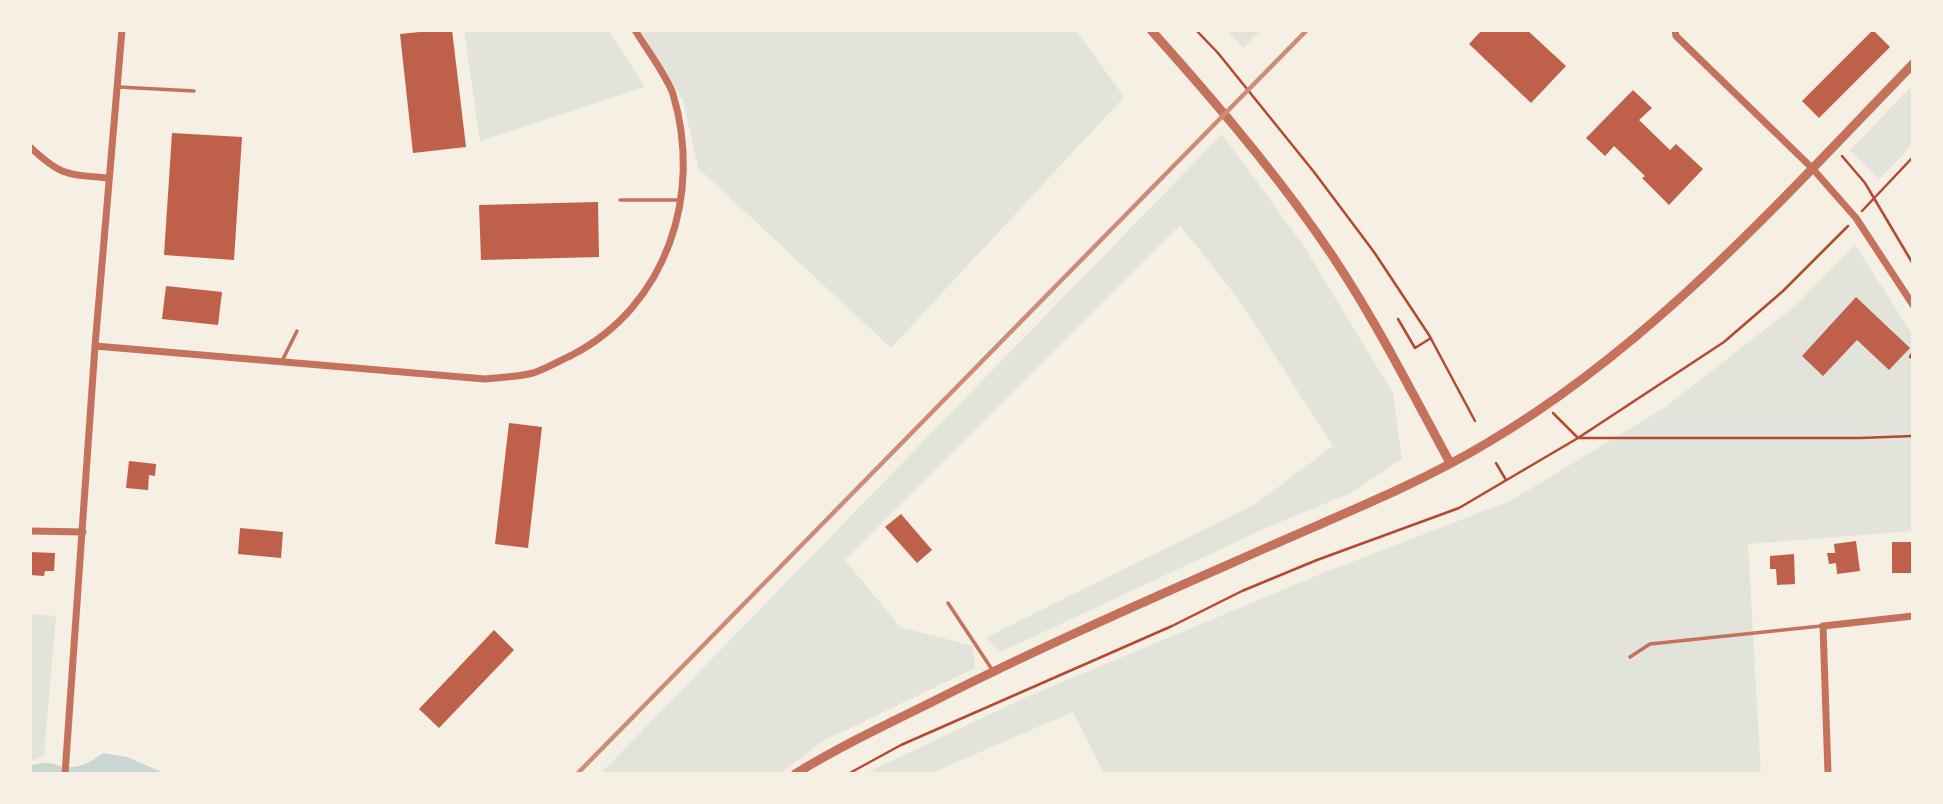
<!DOCTYPE html>
<style>
body{margin:0}
#map{position:relative;width:1943px;height:804px;overflow:hidden;background:#f6efe4;font-family:Mulish,sans-serif}
canvas{display:block}
.frame{position:absolute;inset:0;border:32px solid #f6efe4;pointer-events:none}
</style>
<div id="map">
<canvas width="1943" height="804"></canvas>
<div class="frame"></div>
</div>
<script>
const ctx = document.querySelector('canvas').getContext('2d');
ctx.lineJoin = 'round';
function fillPath(path, color) {
  ctx.fillStyle = color;
  ctx.fill(path, 'evenodd');
}
function strokePath(path, color, width, dash) {
  ctx.strokeStyle = color;
  ctx.lineWidth = width;
  ctx.lineCap = dash ? 'butt' : 'round';
  ctx.setLineDash(dash || []);
  ctx.stroke(path);
}
fillPath(new Path2D(`
 M464,30H609L645,87L480,141Z
 M640,30H1076L1124,97L891,348L698,168L683,100Z
 M1226,30H1261L1243,48Z
 M1913,85V144L1879,179L1850,150Z
 M1222,134L1303,245L1393,393L1402,459L1351,493L1270,526L1001,652L985,638L1257,503L1333,446L1239,300L1180,225L845,560L900,627L973,646L975,668L823,741L779,774H600Z
 M1855,245L1913,335V531L1748,544L1761,774H1104L1073,712L929,774H864L1024,698L1323,573L1512,500L1664,408L1795,306Z
 M30,614L56,616L44,756L30,761Z`), '#e2e4dc');
fillPath(new Path2D(`
 M103,753L127,757L166,774H30V766C54,758 51,767 71,767C83,767 94,760 103,753Z`), '#c9d6d2');
fillPath(new Path2D(`
 M439,30H452L466,147L413,153L400,34Z
 M1482,30H1527L1566,66L1531,103L1469,44Z
 M1873,30L1890,47L1819,118L1802,101Z
 M1633,90L1652,108L1639,120L1670,150L1676,144L1703,169L1669,205L1642,178L1645,176L1614,146L1605,156L1586,138Z
 M172,133L242,137L234,260L164,255Z
 M598,202L599,257L481,260L479,205Z
 M166,286L222,292L218,325L162,319Z
 M1856,297L1910,348L1889,370L1857,340L1823,376L1802,356Z
 M509,423L542,427L528,548L495,544Z
 M129,461L156,464L155,476L149,475L148,490L126,488Z
 M901,514L932,550L917,563L885,527Z
 M240,528L283,532L281,558L238,554Z
 M1856,541L1860,571L1837,574L1836,563L1829,564L1827,553H1835L1834,544Z
 M1892,542H1913V573H1892Z
 M30,552L55,553L54,571H45L44,576L30,575Z
 M1794,554L1795,584L1777,585L1776,569H1770V556Z
 M494,630L514,650L439,728L419,709Z`), '#bf614a');
strokePath(new Path2D(`
 M1196,30L1218,53L1314,172L1374,252L1429,335L1475,421
 M1842,156L1865,183L1913,264
 M1862,211L1913,157
 M1398,319L1415,348L1431,338
 M1910,357L1913,352
 M1553,413L1578,438H1860L1913,436
 M1496,463L1506,480
 M848,774L901,745L1172,626L1242,591L1317,560L1459,508L1578,438L1724,342L1783,291L1848,226`), '#b5482f', 2.5);
strokePath(new Path2D(`
 M119,87L194,91
 M620,200H678
 M282,361L297,331
 M948,603L993,671
 M1630,657L1650,644L1821,626`), '#c5725c', 3.5);
strokePath(new Path2D(`
 M1675,30L1676,36L1812,168L1856,218L1913,305
 M30,147C62,177 67,174 109,178
 M95,346L485,379C501,377 518,377 533,373C546,369 559,361 572,355C667,306 703,194 673,94C667,76 645,47 635,30
 M30,531L83,532
 M65,774L95,346L122,30
 M1828,774L1823,626L1913,616`), '#c5725c', 7);
strokePath(new Path2D(`
 M1151,30C1209,95 1266,161 1316,232C1368,305 1408,385 1450,463
 M795,774C839,747 885,725 932,702C1042,646 1155,597 1268,547C1342,514 1417,485 1487,443C1652,346 1781,200 1913,64`), '#c5725c', 9);
strokePath(new Path2D(`
 M577,774L1307,30`), '#cf8b77', 4.5);
</script>
